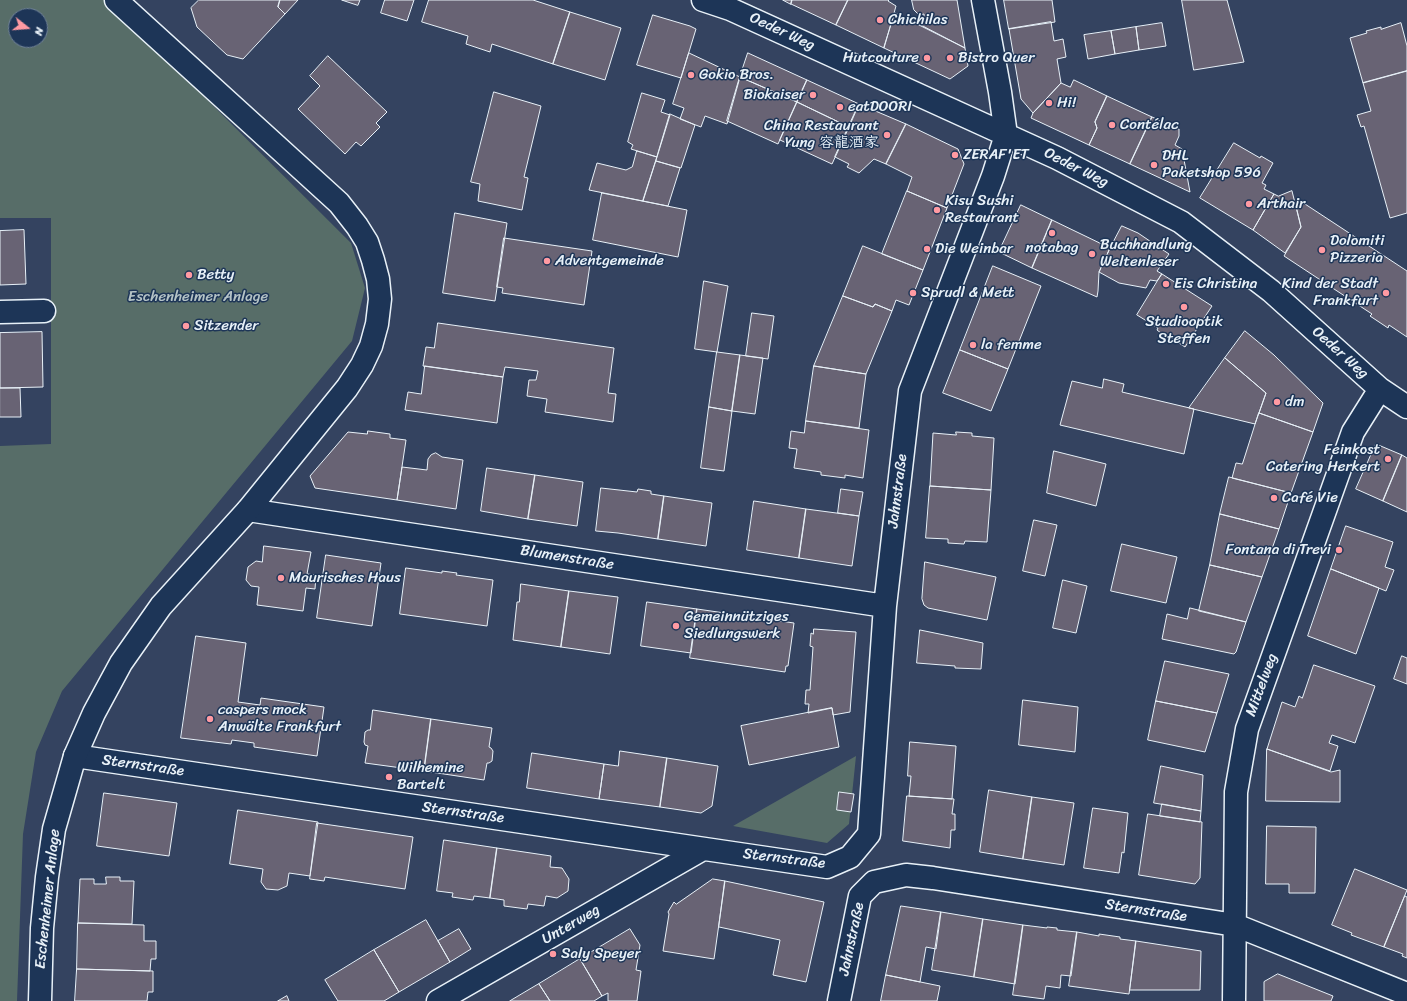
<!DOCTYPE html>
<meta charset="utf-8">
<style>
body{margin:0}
#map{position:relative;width:1407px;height:1001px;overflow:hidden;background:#344360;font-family:Sriracha,sans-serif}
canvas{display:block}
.north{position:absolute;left:8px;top:8px;width:40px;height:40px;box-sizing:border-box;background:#1d3557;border:1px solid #6e8097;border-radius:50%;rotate:107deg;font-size:11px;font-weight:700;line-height:16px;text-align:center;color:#e8f1f8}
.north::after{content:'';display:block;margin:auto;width:14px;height:18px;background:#ff9aa2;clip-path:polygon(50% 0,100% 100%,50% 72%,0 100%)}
</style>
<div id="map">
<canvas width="1407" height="1001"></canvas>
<div class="north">N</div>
</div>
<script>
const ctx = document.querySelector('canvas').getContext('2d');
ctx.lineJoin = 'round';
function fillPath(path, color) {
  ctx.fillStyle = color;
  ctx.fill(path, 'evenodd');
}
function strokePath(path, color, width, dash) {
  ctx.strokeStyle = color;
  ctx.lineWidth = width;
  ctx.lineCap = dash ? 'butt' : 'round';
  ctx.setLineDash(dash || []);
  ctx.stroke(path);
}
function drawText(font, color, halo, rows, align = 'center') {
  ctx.font = font + ' Sriracha,"LXGW WenKai TC",sans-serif';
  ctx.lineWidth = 3;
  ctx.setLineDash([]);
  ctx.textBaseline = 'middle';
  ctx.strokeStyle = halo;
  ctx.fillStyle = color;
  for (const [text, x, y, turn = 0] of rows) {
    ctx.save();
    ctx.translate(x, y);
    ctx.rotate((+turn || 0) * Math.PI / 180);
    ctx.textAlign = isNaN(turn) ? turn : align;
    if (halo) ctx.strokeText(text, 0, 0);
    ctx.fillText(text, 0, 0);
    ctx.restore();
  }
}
fillPath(new Path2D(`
 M0,0H107L351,243L365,288L352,341L62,691L36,752L23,834L17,1001H0V446L51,444V218H0ZM16,16H40V40H16Z
 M856,756L849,824L827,843L733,826Z`), '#576d68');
const building = new Path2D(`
 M199,0H280L278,7L285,14L243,59L227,55L197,27L191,8Z
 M280,0H298L285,14L278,7Z
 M342,0H360L358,5Z
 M385,0H414L407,21L381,13Z
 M429,0H533L570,12L553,64L492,44L490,52L466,44L468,36L422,22Z
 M783,0H792L791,4Z
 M792,0H848L836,25L791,4Z
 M848,0H889L888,1L896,6L884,48L836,25Z
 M912,0H957L965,48L917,23L919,18L924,17V14L919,15L914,10Z
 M1004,0H1052L1055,22L1009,29Z
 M1182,0H1227L1244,62L1194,70Z
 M570,12L621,28L605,80L553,64Z
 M895,13L965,48L968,66L950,79L884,48Z
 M653,15L690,26L696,29L681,78L637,65Z
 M1051,22L1054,41L1063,39L1066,57L1057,59L1061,83L1033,113L1021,99L1009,29Z
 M1162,23L1166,46L1139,50L1136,27Z
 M1401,23L1407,46V71L1363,83L1350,38L1367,33L1366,31L1381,27V29Z
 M1136,27L1139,50L1115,54L1111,31Z
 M1111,31L1115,54L1088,59L1084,35Z
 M689,53L740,77L727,124L705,116L701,127L680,119L684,108L673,104Z
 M748,53L807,80L797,102L740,77Z
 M328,56L387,112L376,123L380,127L361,146L356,142L345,154L298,109L320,86L310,76Z
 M1407,71V213L1390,218L1364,126L1361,127L1357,115L1371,111L1363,83Z
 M740,77L797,102L778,144L727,121Z
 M807,80L859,104L849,127L797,102Z
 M1074,80L1107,96L1095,122L1097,128L1089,145L1031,118L1033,113L1061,83L1070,87Z
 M494,92L541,106L524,177L528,178L522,210L478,201L480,184L471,182Z
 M642,93L665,100L661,112L670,115L657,157L631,149L633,145L628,142Z
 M1107,96L1152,117L1130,164L1089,145L1097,128L1095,122Z
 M797,102L849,127L832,164L780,140Z
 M859,104L906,124L886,164L874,159L859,173L847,167L849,164L835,157Z
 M670,114L695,125L681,168L656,161Z
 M1152,117L1179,129V136L1175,145L1182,149L1190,192L1130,164Z
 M906,124L958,149L964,164L947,208L907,191L912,177L886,164Z
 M1234,143L1260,158L1261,156L1273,163L1262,183L1266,185L1264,189L1274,194L1253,230L1200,198Z
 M637,151L657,157L643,201L589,190L597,163L626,170L632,167Z
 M656,161L680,168L668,206L643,201Z
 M907,191L947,208L923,270L882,254Z
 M1292,191L1301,227L1285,253L1253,230L1274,194L1278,196Z
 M602,193L687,210L678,257L593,240Z
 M1305,204L1407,271V337L1389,325L1388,328L1370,316L1372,314L1284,256L1301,227L1296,206Z
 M1021,205L1052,220L1032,268L999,252Z
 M455,213L507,223L495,301L443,293Z
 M1052,220L1110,248L1099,272L1098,291L1097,297L1032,268Z
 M1122,226L1138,233L1169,254L1157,271L1162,274L1157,281L1150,280L1146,288L1119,283L1099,272L1110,248Z
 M24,230L26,284L0,285V231Z
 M504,238L592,251L584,305L502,293L503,288L497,287Z
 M863,246L923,270L909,305L896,300L892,311L875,304L873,307L843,296Z
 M993,266L1041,286L1008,369L960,350Z
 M1162,274L1212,306L1185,347L1167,335L1166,337L1157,330L1158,328L1137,315Z
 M704,281L728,286L717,352L695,349Z
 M843,296L873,307L875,304L892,311L866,374L814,366Z
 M752,313L774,316L768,359L746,356Z
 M438,323L614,348L608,393L616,394L613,422L545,412L547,399L527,396L529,380H536L538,371L505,367L503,377L423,366L426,347L434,348Z
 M1245,331L1274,355L1323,403L1313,432L1259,413L1266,393L1225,358Z
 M42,332L43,387L0,388V333Z
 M960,350L1008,369L991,411L943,393Z
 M717,352L740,355L732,411L709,407Z
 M740,355L763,358L755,414L732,411Z
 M1225,358L1266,393L1255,424L1189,408Z
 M425,366L503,377L497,423L405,410L408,392L421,394Z
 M814,366L866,374L859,428L806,421Z
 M1104,379L1124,384L1122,392L1194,409L1184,454L1060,425L1072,381L1102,388Z
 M0,388H20L21,417H0Z
 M709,407L732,411L724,471L701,468Z
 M1259,413L1313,432L1291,493L1232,478L1236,463L1242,464Z
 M806,421L869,430L863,478L845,475V478L821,475V472L794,468L797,449L789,448L791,431L804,433Z
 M368,431L390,434V438L406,440L397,500L315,488L310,476L348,432L367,434Z
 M956,432L972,433V436L994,438L991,490L930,486L933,433L956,435Z
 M1376,444L1402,455L1383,501L1356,489Z
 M1054,451L1106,464L1096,506L1047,493Z
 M436,453L442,457L463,460L456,509L397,500L402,467L427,470L428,459L431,455Z
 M1402,455L1407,458V512L1383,501Z
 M487,468L535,475L528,519L481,511Z
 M535,475L583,482L577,526L528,519Z
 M1229,477L1291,493L1279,529L1220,514Z
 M930,486L991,490L987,542L965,541L964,544L948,543V539L926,538Z
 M601,488L637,492L638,489L651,491V494L664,496L658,539L618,533L596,531Z
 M841,489L863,492L859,516L838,513Z
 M664,496L712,503L706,546L658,539Z
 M754,501L806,509L799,558L747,550Z
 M806,509L859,516L852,566L799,558Z
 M1220,514L1279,529L1262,577L1210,565Z
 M1034,520L1057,525L1045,576L1023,571Z
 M1346,526L1393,542L1385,567L1394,570L1386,591L1331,569Z
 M1122,544L1177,557L1166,603L1111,591Z
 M264,546L311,552L307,574L316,575L315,589L306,588L303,611L257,605L259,587L251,586L246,580L248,567L256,561L262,562Z
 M326,555L381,563L372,626L317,618Z
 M925,562L996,577L987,620L928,608L924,605L922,599Z
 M1210,565L1262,577L1246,622L1199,611Z
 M406,568L442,573V571L457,573L456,575L493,580L487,626L400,614Z
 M1331,569L1379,588L1356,654L1308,636Z
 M1063,580L1087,586L1076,633L1053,628Z
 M521,584L569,591L561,647L513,640L517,602H519Z
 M569,591L618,597L610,654L561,647Z
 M647,602L697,609L691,653L641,646Z
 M1190,608L1246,622L1236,652L1234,654L1162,639L1167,614L1187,619Z
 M697,609L794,623L788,666H786L785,672L690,658Z
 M814,629L856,632L850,712L833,715L832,708L808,713L809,704H805L806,690H810L813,647L810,646L811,633L813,634Z
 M920,630L983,643L981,669L955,668V666L917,663Z
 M196,636L246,643L238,702L260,705L261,698L324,707L317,756L254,747V743L232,740L231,744L181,738Z
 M1402,656L1407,658V684L1394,679Z
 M1165,661L1229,674L1217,713L1156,701Z
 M1314,665L1375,686L1355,743L1332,735L1329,743L1338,746L1330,771L1267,749L1282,702L1295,707L1299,696L1302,698Z
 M1023,700L1078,707L1075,752L1019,745Z
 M1156,701L1217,713L1205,752L1148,740Z
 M832,708L839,747L749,765L741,726Z
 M373,710L431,719L424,771L365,763L368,746L365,745L364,742L365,732L368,730H370Z
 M431,719L492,728L489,747L491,748L493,751L492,761L489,763H487L484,780L424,771Z
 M910,742L956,746L952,799L909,796L911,776H908Z
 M1267,749L1331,772L1340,770V802L1266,801Z
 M620,751L667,758L660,807L599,799L604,764L618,766Z
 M532,753L604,764L599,799L527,788Z
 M667,758L718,766L712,806L701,813L660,807Z
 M1161,766L1203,775L1201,811L1154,803Z
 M989,790L1032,797L1023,859L980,852Z
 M839,792L854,794L851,812L837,810Z
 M104,793L177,803L169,856L97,846Z
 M907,796L954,799L952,814H955V830H951L950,848L903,841Z
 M1032,797L1074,803L1064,865L1023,859Z
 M1162,804L1201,811L1200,822L1160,816Z
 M1093,808L1128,813L1124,853L1122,852L1119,873L1084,868Z
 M238,810L318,822L310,876L289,873L287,886L278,890L266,889L261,882L263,869L230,864Z
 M1148,814L1202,822L1200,878L1195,884L1139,875Z
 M317,823L413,837L405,889L325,877L324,881L310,879Z
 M1267,826L1316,827L1315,893H1289V884H1266Z
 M444,840L497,848L490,898L474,896L473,900L452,897L453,893L437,891Z
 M497,848L551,856L550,867L562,868L569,879L568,891L557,898L546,896L544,906L528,904L527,909L504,906V900L490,898Z
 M1355,869L1407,890L1384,947L1351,935L1352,933L1332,925Z
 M106,877H120V881H134L132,924L78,923L80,879H94V884H106Z
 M713,879L725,881L714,959L663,951L669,914L668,912L674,902L676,904Z
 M725,881L824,902L806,982L773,975L780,940L719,927Z
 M1405,896L1407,897V958L1402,956L1403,954L1384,947Z
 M901,906L941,912L936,949L926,947L920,982L886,975Z
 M941,912L983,919L974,977L932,970Z
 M983,919L1023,925L1015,984L974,977Z
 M426,920L450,962L399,992L374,950Z
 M78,923L144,925V941H156V959H151L150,971L77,969Z
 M1023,925L1047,928V927L1057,928V930L1077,932L1071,976L1061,975L1060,988L1046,986L1044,999L1013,995Z
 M459,929L471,949L450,962L438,941Z
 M630,929L640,945L636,970L641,971L637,1001H608V993L602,996L580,959Z
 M1077,932L1099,936V934L1120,937V939L1136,941L1129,994L1069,986Z
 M1136,941L1201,951L1200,990H1130Z
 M374,950L399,992L384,1001H338L325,980Z
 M580,959L602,996L594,1001H550L539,984Z
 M77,969L153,971V992H148L147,1001H75Z
 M1278,974L1333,996L1331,1001H1264V982Z
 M886,975L940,986L937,1001H881Z
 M539,984L550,1001H510Z
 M287,996L289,1001H278Z`);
fillPath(building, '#686374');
strokePath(building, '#e8f1f8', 1);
const street = new Path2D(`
 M703,0L730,9L1057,158L1181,222L1271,291L1380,389L1407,407
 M0,312L44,311
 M248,510L885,606
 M75,756L827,867L850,857L869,834L885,606L910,391L993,176L1006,135L1000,92L983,0
 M438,1001L703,849
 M839,1001L860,896L874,882L906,875L933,878L1235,925L1407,994
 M1234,1001L1236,792L1247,729L1353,432L1380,389`);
const secondary = new Path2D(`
 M40,1001L42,928L47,877L54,829L75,756L94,713L121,663L161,606L248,510L347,388L362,365L371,346L377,324L380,299L378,279L373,260L367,242L357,226L339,203L116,0`);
strokePath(street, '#e8f1f8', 25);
strokePath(secondary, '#e8f1f8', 25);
strokePath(street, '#1d3557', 22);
strokePath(secondary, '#1d3557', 22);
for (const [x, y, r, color] of [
 [880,20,4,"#ff9aa2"],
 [927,58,4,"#ff9aa2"],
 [950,58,4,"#ff9aa2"],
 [691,75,4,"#ff9aa2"],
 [813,95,4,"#ff9aa2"],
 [1049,103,4,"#ff9aa2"],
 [840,107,4,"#ff9aa2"],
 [1112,125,4,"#ff9aa2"],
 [887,135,4,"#ff9aa2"],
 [955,155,4,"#ff9aa2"],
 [1154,165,4,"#ff9aa2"],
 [1249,204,4,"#ff9aa2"],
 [937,210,4,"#ff9aa2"],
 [1052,233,4,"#ff9aa2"],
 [927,249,4,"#ff9aa2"],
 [1322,250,4,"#ff9aa2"],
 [1092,254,4,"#ff9aa2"],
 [547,261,4,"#ff9aa2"],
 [189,275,4,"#ff9aa2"],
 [1166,284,4,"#ff9aa2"],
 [913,293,4,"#ff9aa2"],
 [1386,293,4,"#ff9aa2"],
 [1184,307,4,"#ff9aa2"],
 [186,326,4,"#ff9aa2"],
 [973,345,4,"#ff9aa2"],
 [1277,402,4,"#ff9aa2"],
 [1388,459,4,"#ff9aa2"],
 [1274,498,4,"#ff9aa2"],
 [1339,550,4,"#ff9aa2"],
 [281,578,4,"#ff9aa2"],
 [676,626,4,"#ff9aa2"],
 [210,719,4,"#ff9aa2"],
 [389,777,4,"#ff9aa2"],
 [553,954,4,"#ff9aa2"]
]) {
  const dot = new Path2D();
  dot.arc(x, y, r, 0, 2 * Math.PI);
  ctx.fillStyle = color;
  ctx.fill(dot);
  strokePath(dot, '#1d3557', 1.5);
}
drawText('15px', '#e8f1f8', '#1d3557', [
 ["Chichilas",888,20],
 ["Hutcouture",919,58,"right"],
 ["Bistro Quer",958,58],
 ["Gokio Bros.",699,75],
 ["Biokaiser",805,95,"right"],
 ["Hi!",1057,103],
 ["eatDOORI",848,107],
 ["Contélac",1120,125],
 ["China Restaurant",879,126,"right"],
 ["Yung 容龍酒家",879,143,"right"],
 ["ZERAF'ET",963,155],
 ["DHL",1162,156],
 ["Paketshop 596",1162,173],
 ["Kisu Sushi",945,201],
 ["Restaurant",945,218],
 ["Arthair",1257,204],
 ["Dolomiti",1330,241],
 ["Pizzeria",1330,258],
 ["Buchhandlung",1100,245],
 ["Weltenleser",1100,262],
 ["notabag",1052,248,"center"],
 ["Die Weinbar",935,249],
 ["Adventgemeinde",555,261],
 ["Betty",197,275],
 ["Eis Christina",1174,284],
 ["Kind der Stadt",1378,284,"right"],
 ["Frankfurt",1378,301,"right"],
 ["Sprudl & Mett",921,293],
 ["Studiooptik",1184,322,"center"],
 ["Steffen",1184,339,"center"],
 ["Sitzender",194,326],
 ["la femme",981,345],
 ["dm",1285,402],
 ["Feinkost",1380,450,"right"],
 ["Catering Herkert",1380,467,"right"],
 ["Café Vie",1282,498],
 ["Fontana di Trevi",1331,550,"right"],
 ["Maurisches Haus",289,578],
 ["Gemeinnütziges",684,617],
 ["Siedlungswerk",684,634],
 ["caspers mock",218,710],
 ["Anwälte Frankfurt",218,727],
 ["Wilhemine",397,768],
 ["Bartelt",397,785],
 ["Saly Speyer",561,954]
], 'left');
drawText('15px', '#e8f1f8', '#1d3557', [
 ["Oeder Weg",782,32,25],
 ["Oeder Weg",1076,168,27],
 ["Oeder Weg",1340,353,42],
 ["Jahnstraße",898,491,-83],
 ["Blumenstraße",567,558,9],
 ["Mittelweg",1262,685,-70],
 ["Sternstraße",143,766,8],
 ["Sternstraße",463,813,8],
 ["Sternstraße",784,859,7],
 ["Eschenheimer Anlage",48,899,-84],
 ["Sternstraße",1146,911,9],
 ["Unterweg",571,925,-30],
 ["Jahnstraße",852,939,-78]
]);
drawText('15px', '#b5c3c6', '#1d3557', [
 ["Eschenheimer Anlage",198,297]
]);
</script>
